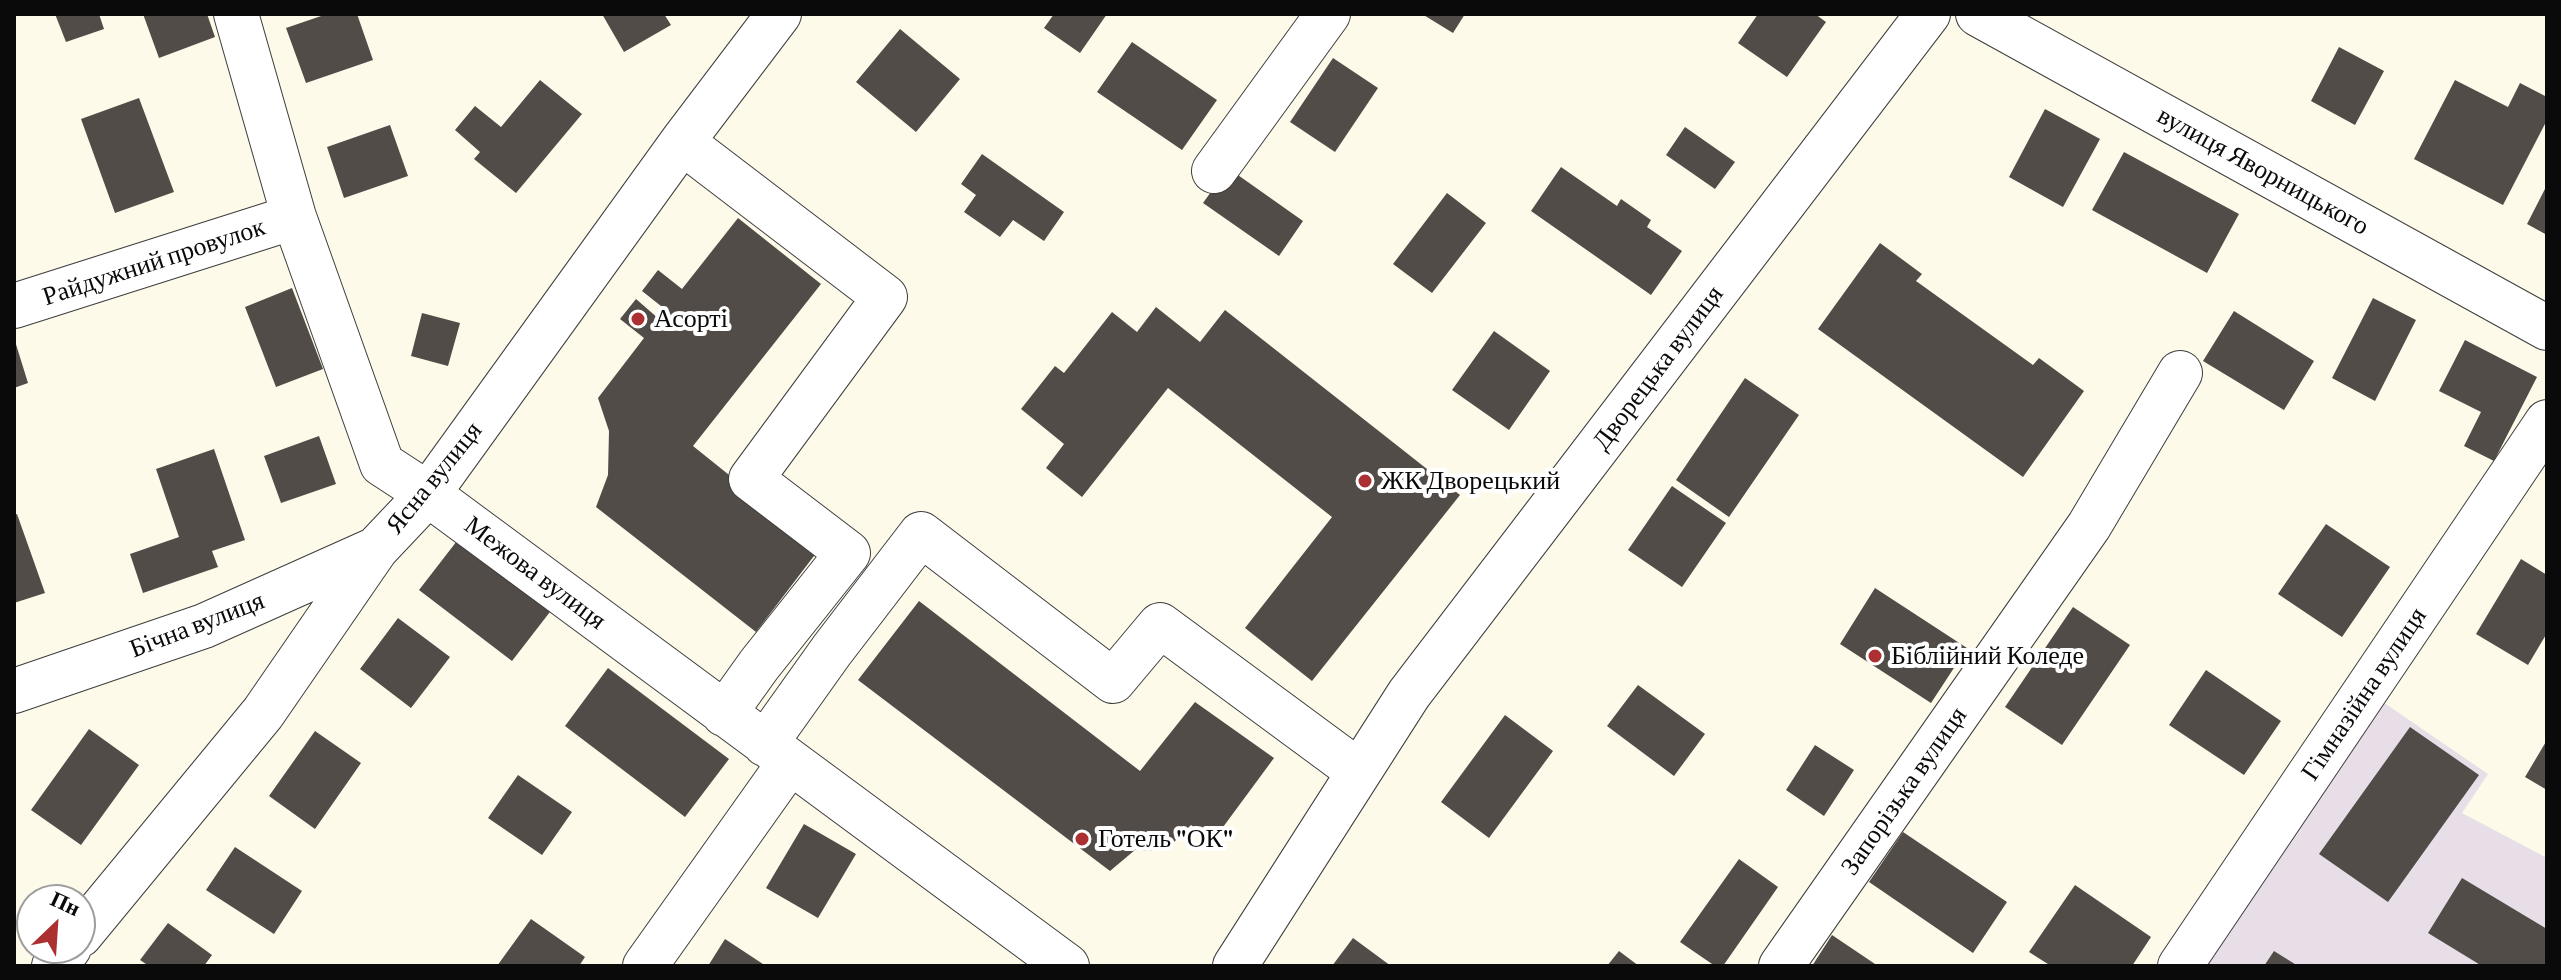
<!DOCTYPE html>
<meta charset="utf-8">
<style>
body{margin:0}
#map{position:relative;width:2561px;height:980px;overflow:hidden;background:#fdfae9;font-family:"Crimson Pro",serif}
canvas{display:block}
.frame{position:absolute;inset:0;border:16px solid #0a0a0a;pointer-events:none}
.north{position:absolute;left:16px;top:884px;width:80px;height:80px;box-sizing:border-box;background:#fff;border:2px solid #9d9d9d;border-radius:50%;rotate:25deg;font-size:22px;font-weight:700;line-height:32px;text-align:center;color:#0a0a0a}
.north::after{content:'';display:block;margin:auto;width:28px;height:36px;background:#ac3032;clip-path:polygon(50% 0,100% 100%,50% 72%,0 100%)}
</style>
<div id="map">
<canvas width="2561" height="980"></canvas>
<div class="frame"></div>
<div class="north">Пн</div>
</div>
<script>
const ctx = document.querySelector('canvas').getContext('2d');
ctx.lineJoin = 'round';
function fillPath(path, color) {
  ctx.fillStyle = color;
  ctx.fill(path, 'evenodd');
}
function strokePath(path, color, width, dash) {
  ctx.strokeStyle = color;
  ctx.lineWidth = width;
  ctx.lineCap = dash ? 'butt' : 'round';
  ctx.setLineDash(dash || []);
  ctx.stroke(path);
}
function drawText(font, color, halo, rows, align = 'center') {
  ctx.font = font + ' "Crimson Pro",serif';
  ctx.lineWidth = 8;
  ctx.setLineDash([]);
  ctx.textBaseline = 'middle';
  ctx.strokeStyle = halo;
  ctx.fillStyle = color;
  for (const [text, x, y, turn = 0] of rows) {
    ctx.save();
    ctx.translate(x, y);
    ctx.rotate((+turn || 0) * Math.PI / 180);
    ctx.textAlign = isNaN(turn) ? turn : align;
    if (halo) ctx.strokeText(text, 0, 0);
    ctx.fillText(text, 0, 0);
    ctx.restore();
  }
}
fillPath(new Path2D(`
 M2377,698L2488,774L2462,813L2547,858V966H2196Z`), '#e8dee8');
fillPath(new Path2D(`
 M55,14H99L104,29L66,42Z
 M143,14H207L215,37L159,58Z
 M327,14H357L373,60L306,83L286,28Z
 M602,14H664L671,25L624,52Z
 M1054,14H1107L1080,53L1044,28Z
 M1422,14H1465L1453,33Z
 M1758,14H1815L1826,22L1787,77L1738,43Z
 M900,29L960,79L916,132L856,82Z
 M1132,42L1217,100L1182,150L1097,92Z
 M2339,47L2384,71L2355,125L2311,101Z
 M1333,58L1378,88L1335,152L1290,122Z
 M540,80L582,114L516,193L474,159L480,152L455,130L475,106L501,127Z
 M2455,80L2508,107L2520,83L2547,97V120L2503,205L2414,159Z
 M139,98L174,192L115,213L81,119Z
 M2045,109L2100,139L2063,207L2009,177Z
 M390,125L408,176L344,198L327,147Z
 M1685,127L1735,162L1715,189L1666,155Z
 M2124,152L2239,214L2207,273L2092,210Z
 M982,154L1064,212L1044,241L1013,220L1000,237L964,212L976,195L961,184Z
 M1561,167L1617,206L1621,199L1651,220L1647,227L1682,251L1651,295L1531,211Z
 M1228,168L1303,221L1279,256L1203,203Z
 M2547,185V235L2527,224Z
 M1447,193L1486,223L1432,293L1393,264Z
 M738,218L821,284L693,446L820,548L756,632L596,507L608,475L609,431L598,398L644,338L620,319L636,299L659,319L666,310L642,291L658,270L682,289Z
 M1880,243L1922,274L1916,281L2033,365L2039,358L2084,391L2023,477L1818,329Z
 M292,288L323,369L276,387L245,307Z
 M2373,298L2416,320L2375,401L2332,378Z
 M1156,307L1200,342L1225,310L1460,495L1312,681L1245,628L1332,517L1168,388L1082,497L1046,468L1064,444L1021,409L1055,366L1064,373L1112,312L1137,332Z
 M2234,311L2314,361L2284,410L2203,361Z
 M422,313L460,323L448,366L411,356Z
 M1494,331L1550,371L1509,430L1452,390Z
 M2465,340L2537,377L2494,461L2464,446L2481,412L2439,391Z
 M15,341L28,383L14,388V342Z
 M1745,378L1799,415L1729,517L1676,480Z
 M319,436L336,484L281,503L264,456Z
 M214,449L245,540L212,551L218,567L143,593L130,554L179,537L156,469Z
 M1672,486L1726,523L1682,587L1628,550Z
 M17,514L45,593L14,603V515Z
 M2326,524L2390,567L2342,637L2278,594Z
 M460,537L553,608L512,661L419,590Z
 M2521,559L2547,575V633L2528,665L2476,634Z
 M1875,588L1967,648L1931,703L1840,644Z
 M919,601L1140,771L1195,702L1274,758L1212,842L1191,825L1165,851L1135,850L1110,871L858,680Z
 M2073,607L2130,645L2062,745L2005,707Z
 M398,618L450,657L411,708L360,669Z
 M608,668L729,759L685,817L565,726Z
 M2206,670L2281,721L2244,775L2169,725Z
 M1638,685L1705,734L1674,776L1607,726Z
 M1505,715L1553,751L1489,838L1441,802Z
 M2410,727L2479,775L2388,902L2319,854Z
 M89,729L139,765L81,845L31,810Z
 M315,731L361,763L315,829L269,796Z
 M2547,740V790L2525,777Z
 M1815,745L1854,770L1824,816L1786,790Z
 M518,775L572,812L542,855L488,818Z
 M804,824L856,854L818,918L766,888Z
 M1903,832L2007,902L1973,953L1869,882Z
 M235,847L302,891L274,934L206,890Z
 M1739,859L1778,887L1723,966H1715L1680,942Z
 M2462,878L2547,929V966H2482L2428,933Z
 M2075,885L2151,937L2132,966H2051L2029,952Z
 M531,919L585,957L579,966H497Z
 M168,923L212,955L204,966H149L140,960Z
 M1832,935L1878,966H1812Z
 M1353,938L1391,966H1332Z
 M725,939L766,966H708Z
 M1619,951L1639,966H1607Z
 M2274,951L2298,966H2264Z`), '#514c47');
const minor = new Path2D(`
 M236,14L294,217L382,464L428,494L1067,966
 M1978,14L2547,328
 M682,142L885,297L751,479L848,553L759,665L724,714
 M1214,171L1328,14
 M14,306L294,217
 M14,691L204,626L376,549
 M765,744L832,650L921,534L1113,681L1160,625L1358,771
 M80,935L263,713L376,549L428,494L682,142L779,14
 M54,966L69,948
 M645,966L790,762
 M1235,966L1409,694L1928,14
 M1781,966L2089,526L2180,373
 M2180,966L2547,422`);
strokePath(minor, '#3d3d3d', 46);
strokePath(minor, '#fff', 44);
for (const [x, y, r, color] of [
 [638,319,8,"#ac3032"],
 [1365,481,8,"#ac3032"],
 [1875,656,8,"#ac3032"],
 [1082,839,8,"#ac3032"]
]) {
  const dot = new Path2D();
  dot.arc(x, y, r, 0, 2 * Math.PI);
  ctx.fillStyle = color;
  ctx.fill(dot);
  strokePath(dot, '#fff', 3);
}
drawText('26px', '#0a0a0a', '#fff', [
 ["вулиця Яворницького",2263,171,29],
 ["Райдужний провулок",154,262,-18],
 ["Дворецька вулиця",1658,368,-53],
 ["Ясна вулиця",434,478,-51],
 ["Межова вулиця",535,573,37],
 ["Бічна вулиця",197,625,-21],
 ["Гімназійна вулиця",2364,694,-56],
 ["Запорізька вулиця",1904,791,-55]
]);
drawText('26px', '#0a0a0a', '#fff', [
 ["Асорті",654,319],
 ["ЖК Дворецький",1381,481],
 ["Біблійний Коледе",1891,656],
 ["Готель \"ОК\"",1098,839]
], 'left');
</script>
